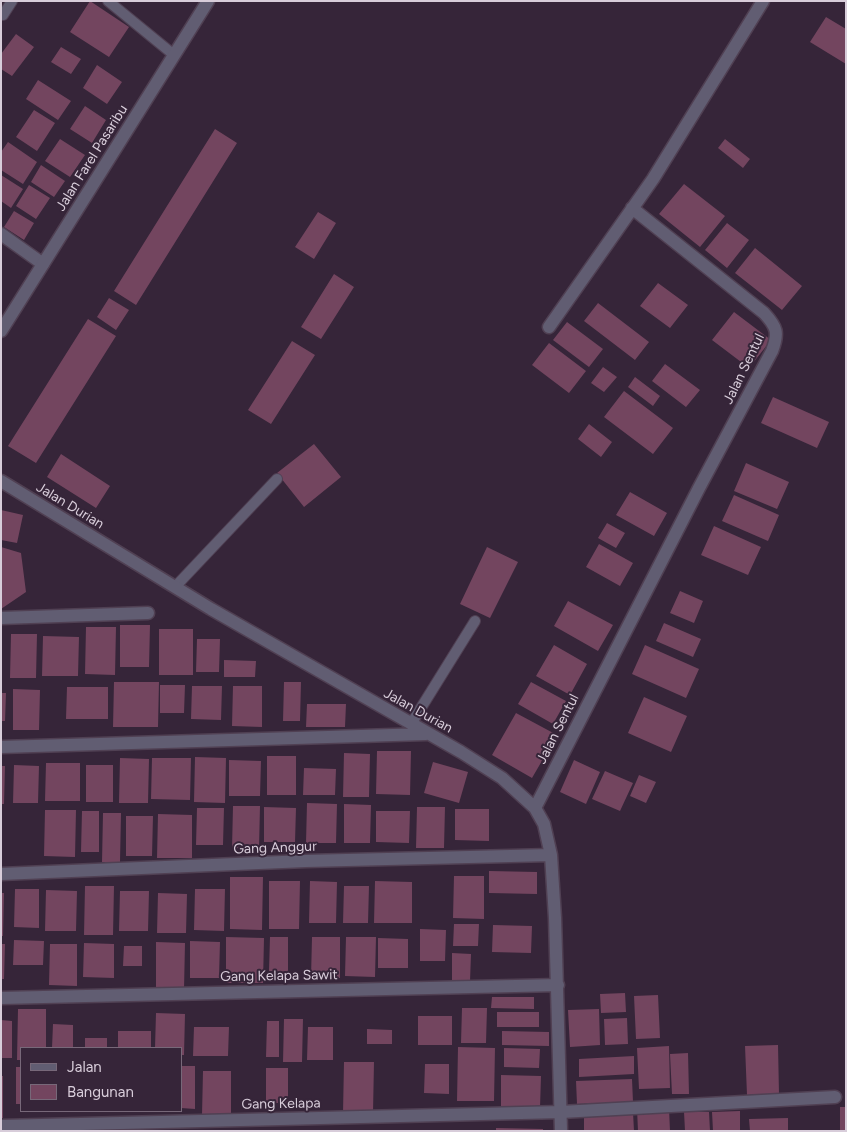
<!DOCTYPE html>
<style>
body{margin:0}
#map{position:relative;width:847px;height:1132px;overflow:hidden;background:#362539;font-family:Figtree,sans-serif}
canvas{display:block}
.frame{position:absolute;inset:0;border:2px solid #d8cdda;pointer-events:none}
.legend{position:absolute;left:20px;top:1047px;width:162px;height:65px;box-sizing:border-box;background:#362539;border:1px solid #776879;margin:0;padding:6px 9px;list-style:none;font-size:15px;color:#d8cdda}
.legend li{display:flex;align-items:center;gap:10px;height:25px}
.legend b{width:25px;border:1px solid #776879}
</style>
<div id="map">
<canvas width="847" height="1132"></canvas>
<div class="frame"></div>
<ul class="legend">
<li><b style="height:6px;background:#615d72"></b>Jalan</li>
<li><b style="height:14px;background:#73455f"></b>Bangunan</li>
</ul>
</div>
<script>
const ctx = document.querySelector('canvas').getContext('2d');
ctx.lineJoin = 'round';
function fillPath(path, color) {
  ctx.fillStyle = color;
  ctx.fill(path, 'evenodd');
}
function strokePath(path, color, width, dash) {
  ctx.strokeStyle = color;
  ctx.lineWidth = width;
  ctx.lineCap = dash ? 'butt' : 'round';
  ctx.setLineDash(dash || []);
  ctx.stroke(path);
}
function drawText(font, color, halo, rows, align = 'center') {
  ctx.font = font + ' Figtree,sans-serif';
  ctx.lineWidth = 4;
  ctx.setLineDash([]);
  ctx.textBaseline = 'middle';
  ctx.strokeStyle = halo;
  ctx.fillStyle = color;
  for (const [text, x, y, turn = 0] of rows) {
    ctx.save();
    ctx.translate(x, y);
    ctx.rotate((+turn || 0) * Math.PI / 180);
    ctx.textAlign = isNaN(turn) ? turn : align;
    if (halo) ctx.strokeText(text, 0, 0);
    ctx.fillText(text, 0, 0);
    ctx.restore();
  }
}
fillPath(new Path2D(`
 M90,1L129,27L109,57L70,32Z
 M826,17L846,29V64L810,42Z
 M16,34L34,47L12,76L1,69V54Z
 M61,47L81,59L71,74L51,62Z
 M97,65L122,82L107,104L83,88Z
 M38,80L71,101L58,120L26,99Z
 M85,106L106,120L92,143L70,129Z
 M34,110L55,123L37,151L16,137Z
 M215,129L237,143L136,305L114,291Z
 M60,139L85,155L70,177L45,161Z
 M725,139L750,159L743,168L718,148Z
 M8,142L37,162L23,184L1,170V152Z
 M41,165L65,181L54,197L31,182Z
 M1,175L23,189L11,208L1,201Z
 M684,184L725,216L700,247L659,214Z
 M29,185L50,198L36,219L16,206Z
 M14,211L34,223L24,240L4,227Z
 M318,212L336,223L314,259L295,247Z
 M727,223L749,240L727,268L705,250Z
 M755,248L802,286L782,310L735,273Z
 M334,274L354,287L321,339L301,327Z
 M658,283L688,305L670,328L640,306Z
 M109,298L129,310L116,330L97,317Z
 M598,303L649,342L635,360L584,321Z
 M734,312L771,340L749,368L712,340Z
 M88,319L116,336L36,463L8,446Z
 M567,322L603,349L589,367L553,340Z
 M292,341L315,355L271,424L248,410Z
 M549,343L586,371L569,393L532,365Z
 M665,364L700,390L686,407L652,381Z
 M603,367L617,377L604,392L591,383Z
 M635,377L660,396L653,406L628,387Z
 M624,391L673,428L653,454L604,417Z
 M773,397L829,422L817,448L761,423Z
 M589,424L612,442L601,457L578,439Z
 M314,444L341,477L304,507L277,473Z
 M61,454L110,486L96,508L47,477Z
 M746,463L789,482L777,509L734,491Z
 M630,492L667,513L654,536L616,515Z
 M734,495L779,515L768,541L722,521Z
 M1,510L23,515L17,543L1,540Z
 M607,523L625,533L616,548L598,538Z
 M714,526L761,547L748,575L701,555Z
 M599,544L633,563L620,586L586,567Z
 M1,547L21,553L26,592L1,609Z
 M487,547L518,562L490,618L460,604Z
 M680,591L703,601L694,623L670,613Z
 M568,601L613,625L598,651L554,626Z
 M664,623L701,639L693,657L656,641Z
 M120,625H150L149,667H120Z
 M86,627H116L115,675L85,674Z
 M159,629H193V675H159Z
 M11,634H37L36,678H10Z
 M43,636L79,637L78,676H42Z
 M197,639H220L219,672H196Z
 M554,645L587,664L570,695L536,676Z
 M645,645L699,669L686,698L632,674Z
 M224,660L256,661L255,677H224Z
 M114,682H159L158,727H113Z
 M284,682H301L300,721H283Z
 M531,682L566,701L553,724L518,704Z
 M160,685H185L184,713H160Z
 M192,686H222L221,720L191,719Z
 M233,686H262V727L232,726Z
 M67,687H108V719H66Z
 M13,689L40,690L39,730H13Z
 M1,693H6L5,721H1Z
 M644,697L687,716L671,752L628,733Z
 M307,704H346L345,727H306Z
 M516,713L557,735L532,778L492,755Z
 M377,751H411L410,795L376,794Z
 M344,753L370,754L369,797H343Z
 M267,756H296V795H267Z
 M195,757L226,758L225,803L194,802Z
 M120,758L149,759L148,803H119Z
 M152,758H191L190,800L151,799Z
 M229,760L261,761L260,796H229Z
 M574,760L600,772L586,804L560,792Z
 M433,762L468,772L459,803L424,793Z
 M46,763H80V801H45Z
 M14,765L39,766L38,803H13Z
 M86,765H113V802H86Z
 M1,766H5L4,804H1Z
 M304,768L336,769L335,795H303Z
 M605,771L633,783L620,811L592,799Z
 M639,775L656,782L646,803L630,796Z
 M307,803L337,804L336,843H306Z
 M344,804L371,805L370,843H344Z
 M233,806H260L259,849L232,848Z
 M264,807L296,808L295,842H264Z
 M417,807H445L444,848H416Z
 M197,808H224L223,845H196Z
 M455,809H489V841L455,840Z
 M45,810H76L75,857L44,856Z
 M82,811H99V852H81Z
 M376,811H410L409,843L376,842Z
 M103,813H121L120,862H102Z
 M158,814L192,815V858H157Z
 M126,816H153L152,856H126Z
 M489,871L537,872V894L489,893Z
 M454,876H484V919L453,918Z
 M230,877H263L262,930L230,929Z
 M269,881H300L299,929H269Z
 M310,881L337,882L336,923H309Z
 M375,881L412,882V923H374Z
 M85,886H114L113,935H84Z
 M344,886H369L368,923H343Z
 M15,889H39V928L14,927Z
 M195,889H225L224,931L194,930Z
 M46,890L77,891L76,931H45Z
 M120,891H149L148,931H119Z
 M1,893H4L3,936H1Z
 M158,893L187,894L186,933H157Z
 M454,924H479L478,946H453Z
 M493,925L532,926L531,953L492,952Z
 M420,929L446,930L445,961H420Z
 M226,937L264,938L263,983H226Z
 M270,937H288V972L269,971Z
 M312,937H340V978H311Z
 M346,937H376L375,977L345,976Z
 M378,938L408,939V968H378Z
 M14,940L44,941L43,965H13Z
 M190,941L220,942L219,978H190Z
 M156,942L185,943L184,990L156,989Z
 M84,943L114,944V978L83,977Z
 M1,944H5L4,979H1Z
 M50,944H77V986L49,985Z
 M124,946H142V966H123Z
 M452,953L471,954L470,982H452Z
 M625,993L626,1012L601,1013L600,994Z
 M658,995L660,1038L636,1039L634,996Z
 M492,997H534V1009L491,1008Z
 M462,1008H487L486,1043H461Z
 M18,1009H46V1048H21V1060H17Z
 M599,1009L600,1045L570,1047L568,1010Z
 M497,1012H539V1027H497Z
 M156,1013L185,1014L184,1055H181V1048H155Z
 M418,1016H452V1045H418Z
 M627,1018L628,1044L605,1045L604,1019Z
 M284,1019H303L302,1062H283Z
 M1,1020L12,1021V1058H1Z
 M267,1021H279V1057H266Z
 M53,1024L73,1025V1048H52Z
 M194,1027H229L228,1056H193Z
 M308,1027H333V1060H307Z
 M367,1029L392,1030V1044H367Z
 M118,1031H151V1048H118Z
 M502,1031L549,1032V1046L502,1045Z
 M85,1038H107V1048H85Z
 M778,1045L779,1094L747,1095L745,1046Z
 M669,1046L670,1088L639,1089L637,1048Z
 M458,1047L495,1048L494,1101H457Z
 M504,1048L540,1049L539,1068L504,1067Z
 M688,1053L689,1094H672L670,1054Z
 M634,1056V1074L579,1077V1059Z
 M344,1062H374L373,1113H343Z
 M425,1064H449V1094L424,1093Z
 M181,1066H195V1109L181,1108Z
 M16,1067H21V1104H16Z
 M266,1068H288V1103H266Z
 M203,1071H231V1115H202Z
 M501,1075L541,1076L540,1108H501Z
 M1,1076H3V1118H1Z
 M632,1079L633,1102L577,1104L576,1081Z
 M840,1107H846V1131H840Z
 M669,1108L670,1131H638L637,1109Z
 M740,1111V1131H713L712,1112Z
 M633,1112L634,1131H584V1114Z
 M684,1112H709L710,1131H685Z
 M788,1118V1131H750L749,1119Z
 M496,1128L543,1129V1131H496Z`), '#73455f');
const service = new Path2D(`
 M108,1L174,55
 M3,15L12,1
 M175,587L277,479
 M411,724L475,621`);
const minor = new Path2D(`
 M1,234L43,264
 M549,327L653,179L763,1
 M1,481L211,609L461,752L502,778L535,808L544,824L551,855L555,918L561,1131
 M1,618L148,613
 M1,747L426,734
 M535,808L699,488L772,351C779,333 777,327 764,313L632,208
 M1,874L306,861L551,855
 M1,998L558,985
 M1,1126L561,1112L835,1097`);
const tertiary = new Path2D(`
 M1,331L208,1`);
strokePath(service, '#504053', 12);
strokePath(minor, '#504053', 15);
strokePath(tertiary, '#504053', 15);
strokePath(service, '#615d72', 10);
strokePath(minor, '#615d72', 12);
strokePath(tertiary, '#615d72', 12);
drawText('14px', '#d8cdda', '#362539', [
 ["Jalan Farel Pasaribu",92,158,-58],
 ["Jalan Sentul",744,369,-64],
 ["Jalan Durian",70,506,31],
 ["Jalan Durian",418,711,29],
 ["Jalan Sentul",558,729,-63],
 ["Gang Anggur",275,848,-2],
 ["Gang Kelapa Sawit",279,976,-1],
 ["Gang Kelapa",281,1104,-1]
]);
</script>
